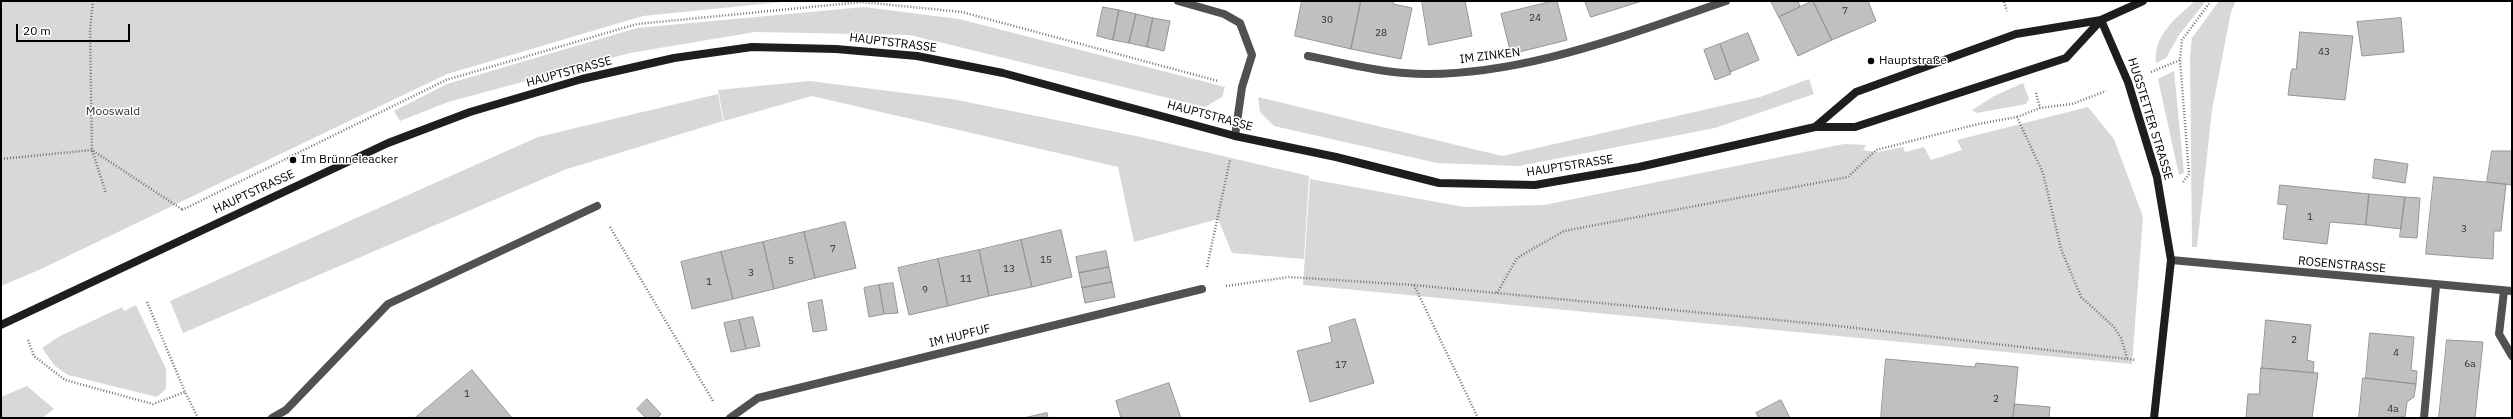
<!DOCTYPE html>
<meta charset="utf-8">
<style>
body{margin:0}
#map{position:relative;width:2513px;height:419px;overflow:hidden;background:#fff;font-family:"IBM Plex Sans",sans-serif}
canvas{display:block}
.frame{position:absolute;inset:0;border:2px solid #000;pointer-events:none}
.scale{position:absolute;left:16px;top:24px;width:114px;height:18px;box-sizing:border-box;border:2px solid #000;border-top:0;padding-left:5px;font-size:12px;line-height:14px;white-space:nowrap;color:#000;-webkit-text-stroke:3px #fff;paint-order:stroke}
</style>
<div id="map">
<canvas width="2513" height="419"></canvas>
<div class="frame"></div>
<div class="scale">20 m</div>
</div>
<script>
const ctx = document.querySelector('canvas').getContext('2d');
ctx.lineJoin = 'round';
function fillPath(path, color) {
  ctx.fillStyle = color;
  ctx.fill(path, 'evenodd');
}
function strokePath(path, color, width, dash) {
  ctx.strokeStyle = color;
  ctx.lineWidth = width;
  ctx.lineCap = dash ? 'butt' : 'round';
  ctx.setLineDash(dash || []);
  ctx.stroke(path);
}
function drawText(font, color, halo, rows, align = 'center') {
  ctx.font = font + ' "IBM Plex Sans",sans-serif';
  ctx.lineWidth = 3;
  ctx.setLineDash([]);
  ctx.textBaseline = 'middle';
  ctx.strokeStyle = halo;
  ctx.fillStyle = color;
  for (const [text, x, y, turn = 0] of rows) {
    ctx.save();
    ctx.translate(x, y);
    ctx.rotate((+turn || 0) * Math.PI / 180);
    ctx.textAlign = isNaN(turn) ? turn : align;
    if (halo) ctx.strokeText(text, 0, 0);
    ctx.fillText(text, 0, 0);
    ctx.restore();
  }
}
fillPath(new Path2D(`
 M1,1H792L643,16L447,74L39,270L1,286Z
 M2195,1H2206L2179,35L2166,58L2156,63C2153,35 2176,18 2195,1Z
 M2219,1H2236L2231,12L2212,110L2197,247H2192L2190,57L2192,38Z
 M864,7L959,19L1225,87L1222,97L1205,107L910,35L755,32L630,53L448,102L400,121L394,111L447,84L637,28Z
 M2174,71L2184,173L2179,175L2158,79Z
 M1809,79L1814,94L1715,128L1519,166L1437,163L1274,126L1260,112L1258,97L1502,156L1760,97Z
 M810,81L952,99L1141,137L1309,176L1304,259L1232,253L1218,219L1134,242L1118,167L812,96L724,121L718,90Z
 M2023,83L2029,99L2026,104L1977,113L1972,110L1994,96Z
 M718,94L723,121L564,170L183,333L170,301L538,137Z
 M2088,107L2114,139L2143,217L2132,364L1303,285L1310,179L1464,207L1544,205L1844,144L1866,145L1863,150L1877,152L1903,147L1905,152L1924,147L1931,160L1962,150L1957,140Z
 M136,305L166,369V389L157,397L68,375L55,366L42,348L60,336L122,307L124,311Z
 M27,386L54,409L42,418H1V397Z`), '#d8d8d8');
const building = new Path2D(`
 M1302,1H1361L1351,49L1295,36Z
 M1361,1H1394L1393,4L1412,8L1401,59L1351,49Z
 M1422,1H1465L1472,36L1429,45Z
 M1553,1H1557L1567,40L1511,54L1501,14Z
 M1585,1H1642L1591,17Z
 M1771,1H1798L1800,7L1779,17Z
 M1813,1L1832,40L1798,56L1779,17Z
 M1813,1H1868L1876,21L1832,40Z
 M1103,7L1119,10L1113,40L1097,36Z
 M1119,10L1136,14L1129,43L1113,40Z
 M1136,14L1153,18L1147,47L1129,43Z
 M1153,18L1170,21L1164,51L1147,47Z
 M2401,18L2404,52L2362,56L2357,22Z
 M2300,32L2353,36L2345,100L2288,95L2291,72L2292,69H2296Z
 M1748,33L1759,60L1730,72L1720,44Z
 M1720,44L1731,74L1715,80L1704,50Z
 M2492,151H2512V185L2487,182Z
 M2375,159L2408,164L2405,183L2373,178Z
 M2434,177L2506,184L2501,231H2494L2493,259L2426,254Z
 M2280,185L2369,194L2366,225L2330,222L2327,244L2283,239L2287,205L2278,204Z
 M2369,194L2405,197L2401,229L2366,225Z
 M2405,197L2420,198L2417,238L2400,237Z
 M845,222L856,268L815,278L804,232Z
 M1061,230L1072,277L1032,287L1021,240Z
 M804,232L815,278L774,289L763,242Z
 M1021,240L1032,287L989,296L979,250Z
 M763,242L774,289L733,299L721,252Z
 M979,250L989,296L948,306L938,259Z
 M1106,251L1109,267L1079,273L1076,257Z
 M721,252L733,299L692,309L681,262Z
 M938,259L948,306L909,315L898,268Z
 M1109,267L1112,282L1082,288L1079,273Z
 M1112,282L1115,297L1085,303L1082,288Z
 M893,283L898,313L884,314L879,285Z
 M879,285L884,314L869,317L864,288Z
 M822,300L827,330L813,332L808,303Z
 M753,317L760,346L746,349L739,320Z
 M1355,319L1374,383L1310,402L1297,351L1332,342L1329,327Z
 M739,320L746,349L731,352L724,323Z
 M2266,320L2311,325L2307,360L2314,362L2313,373L2262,368Z
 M2370,333L2414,337L2411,370L2417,371L2416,384L2366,378Z
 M2447,340L2483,342L2475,418H2439Z
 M1886,359L1975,367L1976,363L2018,367L2013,418H1881Z
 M2261,368L2318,373L2312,418H2246L2248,394H2259Z
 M472,370L512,418H415Z
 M2363,378L2416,384L2414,397L2407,402L2405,417L2359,418Z
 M1169,383L1181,418H1121L1116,401Z
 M647,399L661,414L657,418H646L637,409Z
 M1781,400L1790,418H1759L1756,413Z
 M2015,404L2050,407L2049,418H2013Z
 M1047,413L1048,418H1024Z`);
fillPath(building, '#c0c0c0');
strokePath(building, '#959595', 1);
strokePath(new Path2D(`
 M93,1L90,30L92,150L106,193
 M2004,2L2007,11
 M2151,72L2180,60
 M2036,93L2040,108
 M2017,117L2040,108L2072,104L2106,91
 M1,159L92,150L183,210
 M2183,182L2189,174L2180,60L2182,40L2211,1
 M182,210L446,80L637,24L862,2L962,12L1218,81
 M610,227L713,401
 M1207,267L1230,160
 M1414,285L1478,418
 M1226,286L1289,277L1413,285L1829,325L2136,360
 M1497,293L1517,258L1564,231L1848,177L1876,150L1978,124L2017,117L2043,173L2061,249L2081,297L2114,327L2121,338L2127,358
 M147,302L185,392L198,418
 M28,340L34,356L65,380L153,404L185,392`), '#737373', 2.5, [1, 2]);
strokePath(new Path2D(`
 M2504,291L2499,334L2512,356
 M272,418L286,410L388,304L597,206
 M2424,418L2436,286`), '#515151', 8);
strokePath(new Path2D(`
 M1178,1L1224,14L1240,23L1252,55L1242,87L1235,136
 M1308,56C1340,62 1372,71 1404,73C1510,81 1627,35 1726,1
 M2171,260L2512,291
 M730,418L758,398L1202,289`), '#515151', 8);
strokePath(new Path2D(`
 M2101,20L2128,82L2157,177L2171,260L2154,418
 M1815,127L1856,92L2016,34L2101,20L2143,1
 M1,325L388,143L470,112L582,79L674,58L752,47L836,49L917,56L1003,73L1235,136L1336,157L1439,183L1535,185L1639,167L1815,127H1855L2066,58L2101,20`), '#1e1e1e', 8);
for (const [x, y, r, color] of [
 [1871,61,4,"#000"],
 [293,160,4,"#000"]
]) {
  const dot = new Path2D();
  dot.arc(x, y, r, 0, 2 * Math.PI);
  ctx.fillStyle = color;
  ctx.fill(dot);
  strokePath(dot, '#fff', 1.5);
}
drawText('10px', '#303030', null, [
 ["7",1845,11],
 ["24",1535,18],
 ["30",1327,20],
 ["28",1381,33],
 ["43",2324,52],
 ["1",2310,217],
 ["3",2464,229],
 ["7",833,249],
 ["15",1046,260],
 ["5",791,261],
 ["13",1009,269],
 ["3",751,273],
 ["11",966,279],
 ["1",709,282],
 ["9",925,290],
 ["2",2294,340],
 ["4",2396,353],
 ["6a",2470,364],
 ["17",1341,365],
 ["1",467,394],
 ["2",1996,399],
 ["4a",2393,409]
]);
drawText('12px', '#000', '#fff', [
 ["HAUPTSTRASSE",893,43,7],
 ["IM ZINKEN",1490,56,-7],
 ["HAUPTSTRASSE",569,72,-15],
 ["HAUPTSTRASSE",1210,116,15],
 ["HUGSTETTER STRASSE",2150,119,73],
 ["HAUPTSTRASSE",1570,166,-9],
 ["HAUPTSTRASSE",254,192,-25],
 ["ROSENSTRASSE",2342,265,5],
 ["IM HUPFUF",960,336,-14]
]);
drawText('12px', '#000', '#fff', [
 ["Hauptstraße",1879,61],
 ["Im Brünneleacker",301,160]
], 'left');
drawText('12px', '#2f2f2f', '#fff', [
 ["Mooswald",113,112]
]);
</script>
